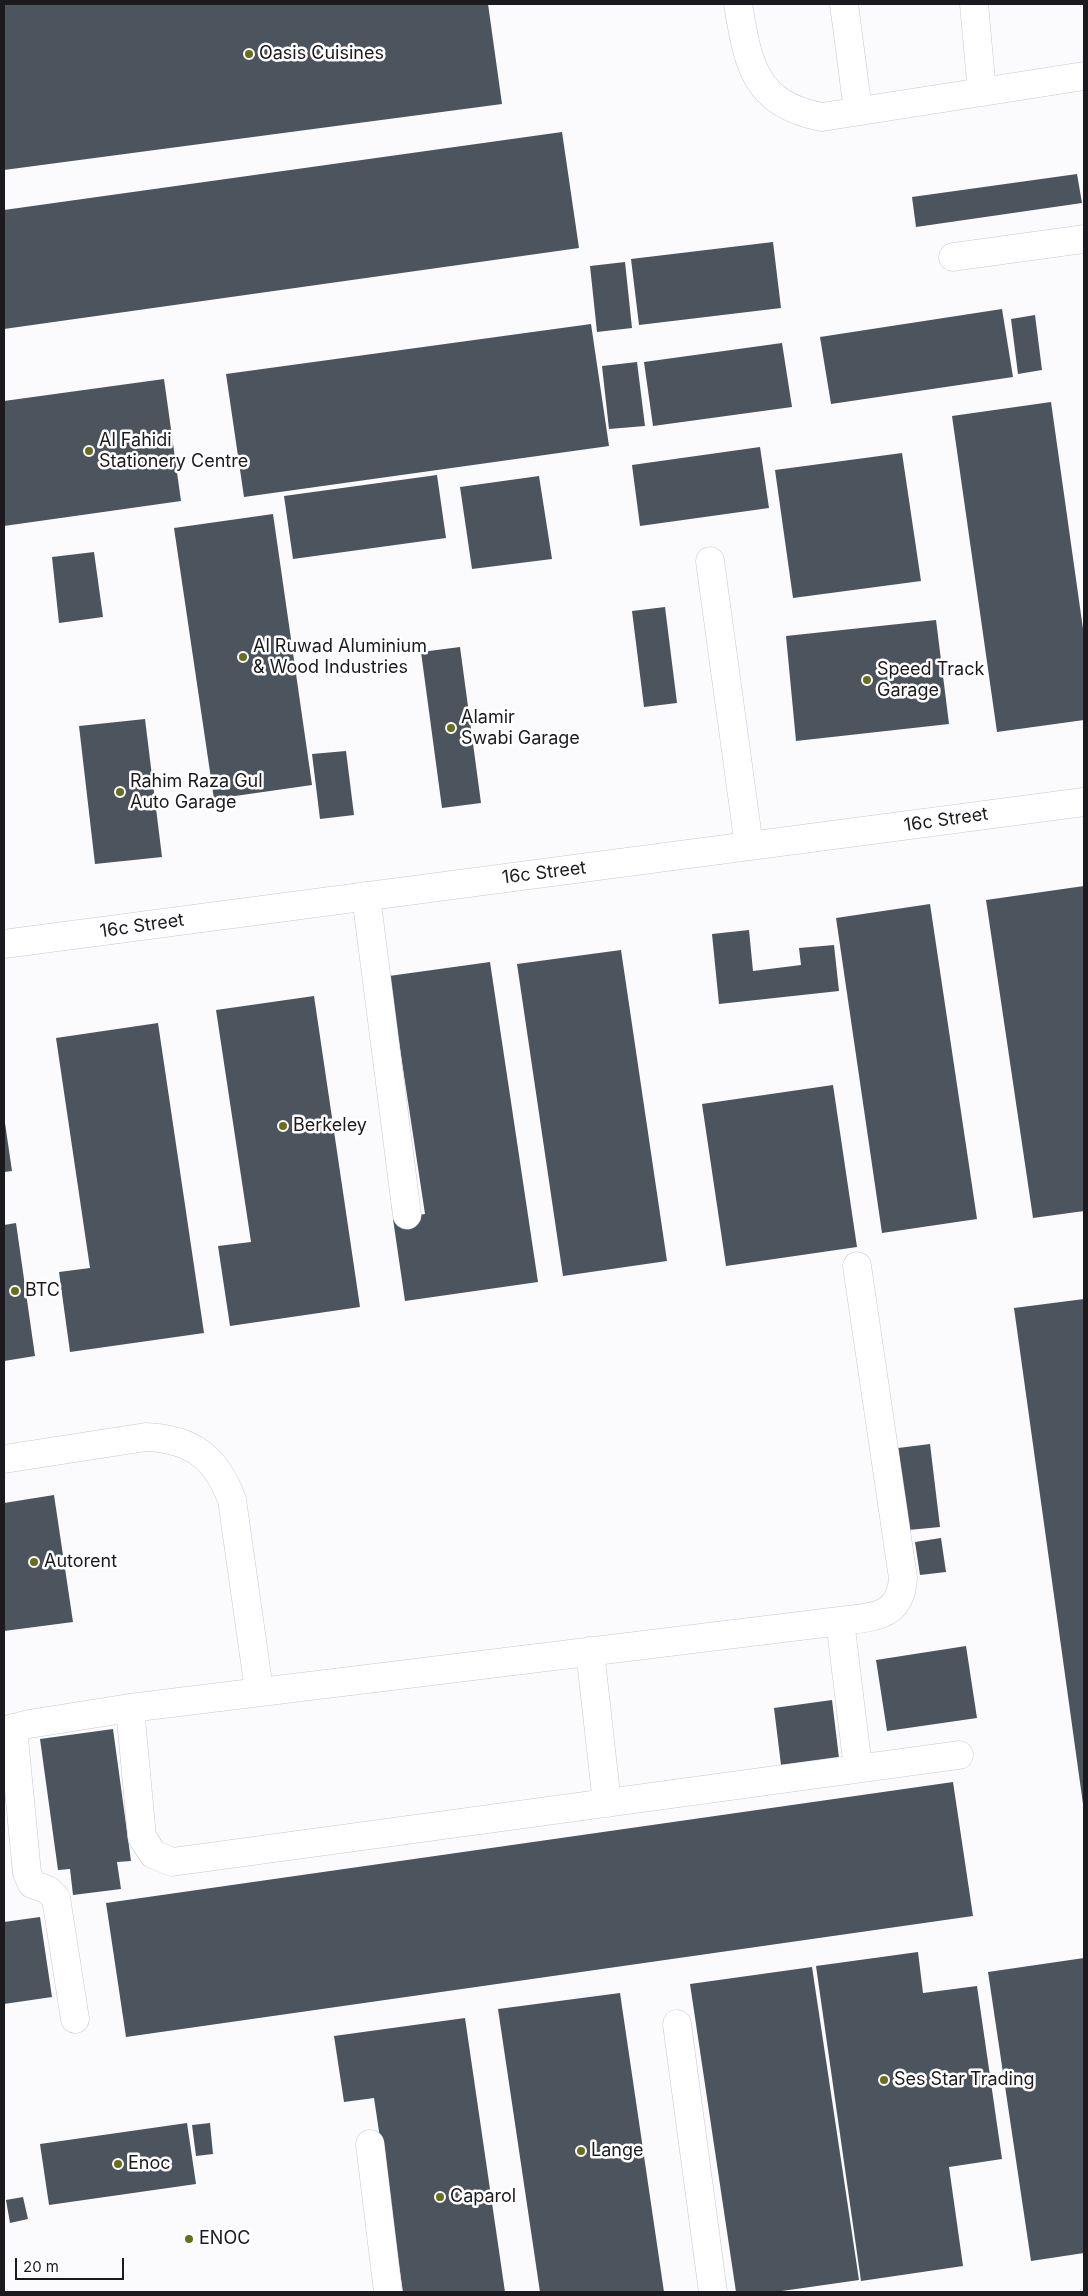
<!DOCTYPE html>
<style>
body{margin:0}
#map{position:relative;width:1088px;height:2296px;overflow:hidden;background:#fbfbfd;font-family:Inter,sans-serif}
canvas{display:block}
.frame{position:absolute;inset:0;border:5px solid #1b1a1f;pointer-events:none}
.scale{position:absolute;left:15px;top:2258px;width:109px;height:22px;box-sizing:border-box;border:2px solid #1b1a1f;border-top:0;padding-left:6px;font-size:15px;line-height:18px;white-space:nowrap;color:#1b1a1f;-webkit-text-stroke:4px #fff;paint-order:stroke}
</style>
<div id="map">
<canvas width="1088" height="2296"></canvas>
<div class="frame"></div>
<div class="scale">20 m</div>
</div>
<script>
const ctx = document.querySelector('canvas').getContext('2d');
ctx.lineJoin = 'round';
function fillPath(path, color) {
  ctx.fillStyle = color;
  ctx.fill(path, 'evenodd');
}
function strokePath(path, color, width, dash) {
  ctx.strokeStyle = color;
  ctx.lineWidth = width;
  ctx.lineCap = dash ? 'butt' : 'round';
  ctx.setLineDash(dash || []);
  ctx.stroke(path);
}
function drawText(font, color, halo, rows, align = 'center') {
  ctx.font = font + ' Inter,sans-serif';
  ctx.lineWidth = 5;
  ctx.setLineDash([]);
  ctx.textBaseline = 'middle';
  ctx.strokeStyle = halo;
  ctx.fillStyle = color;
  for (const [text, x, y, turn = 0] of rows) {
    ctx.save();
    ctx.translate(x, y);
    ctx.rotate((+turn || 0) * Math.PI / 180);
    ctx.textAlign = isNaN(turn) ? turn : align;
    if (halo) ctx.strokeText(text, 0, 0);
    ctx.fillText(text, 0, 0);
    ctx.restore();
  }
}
fillPath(new Path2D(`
 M4,4H488L502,104L4,170Z
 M562,132L579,248L4,329V210Z
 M1077,174L1082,203L916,227L912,197Z
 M773,242L781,308L639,325L631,259Z
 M625,262L632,328L597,332L590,266Z
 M1002,309L1013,377L831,404L820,337Z
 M1035,315L1042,370L1018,374L1011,319Z
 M591,324L609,446L244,497L226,374Z
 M782,343L792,407L653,426L644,362Z
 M637,362L645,426L609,429L602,366Z
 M164,379L181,501L4,526V401Z
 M1051,402L1084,636V720L997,732L952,416Z
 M760,447L769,508L640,526L632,465Z
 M902,453L921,581L793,598L775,470Z
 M437,475L446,538L293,559L284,496Z
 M539,476L552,559L472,569L460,487Z
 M273,514L312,785L214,799L174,528Z
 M94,552L103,617L59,623L52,557Z
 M665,607L677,703L644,707L632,611Z
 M936,620L949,724L796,741L786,636Z
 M460,647L481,803L442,808L421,652Z
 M145,719L162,857L95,864L79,726Z
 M346,751L354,815L320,819L312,754Z
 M1084,886V1211L1033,1218L986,900Z
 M930,904L977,1219L882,1233L836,918Z
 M749,930L753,971L801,965L799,948L834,945L839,991L719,1004L712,934Z
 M621,950L667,1261L563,1276L517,964Z
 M490,962L538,1282L405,1301L393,1219L425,1214L389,976Z
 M314,996L360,1307L230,1326L218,1246L251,1242L216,1010Z
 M158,1023L204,1333L70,1352L59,1272L90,1268L56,1038Z
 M833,1085L857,1247L726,1266L702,1104Z
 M5,1123L12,1171L4,1172V1124Z
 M16,1223L35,1356L4,1361V1225Z
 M1084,1299V1804H1083L1014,1308Z
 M930,1444L940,1527L908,1530L898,1448Z
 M54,1495L73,1622L4,1631V1503Z
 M941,1538L946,1572L920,1575L915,1542Z
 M966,1646L977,1718L887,1731L876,1660Z
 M832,1700L839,1758L781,1765L774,1708Z
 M113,1729L131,1861L117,1862L121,1889L73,1895L70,1869L58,1870L40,1739Z
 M953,1782L973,1916L126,2037L106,1903Z
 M40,1917L52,1997L4,2004V1922Z
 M918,1952L923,1993L977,1986L1002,2159L949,2167L963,2266L861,2281L816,1966Z
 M1084,1958V2253L1031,2261L988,1972Z
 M812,1967L859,2280L775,2292H736L690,1984Z
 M620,1993L664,2292H540L498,2009Z
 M465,2018L505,2292H403L374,2098L344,2102L334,2036Z
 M187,2123L196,2184L49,2205L40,2144Z
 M210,2123L213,2154L196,2156L192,2125Z
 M23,2197L28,2219L10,2223L6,2200Z`), '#4c545d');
const minor = new Path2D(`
 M738,4C748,64 754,104 822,117L1084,76
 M844,4L858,111
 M974,4L982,92
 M953,257L1084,239
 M710,561L749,846
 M366,896L407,1215
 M4,944L1084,802
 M4,1459L146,1437C192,1439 216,1457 232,1500L259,1690
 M840,1621L858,1768
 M590,1651L607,1803
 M130,1708L142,1837L153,1854L172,1862L959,1755
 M13,1728L27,1873L32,1884L48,1890L56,1898L75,2019
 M4,1731L29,1724L130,1708L840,1621C872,1617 901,1618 903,1578L857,1266
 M677,2024L713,2292
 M370,2144L388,2292`);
strokePath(minor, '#c8c7d4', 29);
strokePath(minor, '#fff', 28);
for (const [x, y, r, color] of [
 [249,54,5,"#667019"],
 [89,451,5,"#667019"],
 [243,657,5,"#667019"],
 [867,680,5,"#667019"],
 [451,728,5,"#667019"],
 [120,792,5,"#667019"],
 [283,1126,5,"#667019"],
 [15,1291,5,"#667019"],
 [34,1562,5,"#667019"],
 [884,2080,5,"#667019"],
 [581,2151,5,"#667019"],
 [118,2164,5,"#667019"],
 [440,2197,5,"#667019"],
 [189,2239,5,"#667019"]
]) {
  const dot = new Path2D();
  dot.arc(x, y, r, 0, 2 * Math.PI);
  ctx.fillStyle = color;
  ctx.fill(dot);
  strokePath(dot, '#fff', 2);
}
drawText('18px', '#1b1a1f', '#fff', [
 ["Oasis Cuisines",259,54],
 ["Al Fahidi",99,441],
 ["Stationery Centre",99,462],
 ["Al Ruwad Aluminium",253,647],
 ["& Wood Industries",253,668],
 ["Speed Track",877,670],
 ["Garage",877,691],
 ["Alamir",461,718],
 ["Swabi Garage",461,739],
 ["Rahim Raza Gul",130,782],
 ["Auto Garage",130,803],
 ["Berkeley",293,1126],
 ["BTC",25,1291],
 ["Autorent",44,1562],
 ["Ses Star Trading",894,2080],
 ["Lange",591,2151],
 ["Enoc",128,2164],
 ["Caparol",450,2197],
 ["ENOC",199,2239]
], 'left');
drawText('18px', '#1b1a1f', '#fff', [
 ["16c Street",946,820,-8],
 ["16c Street",544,873,-7],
 ["16c Street",142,926,-8]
]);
</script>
